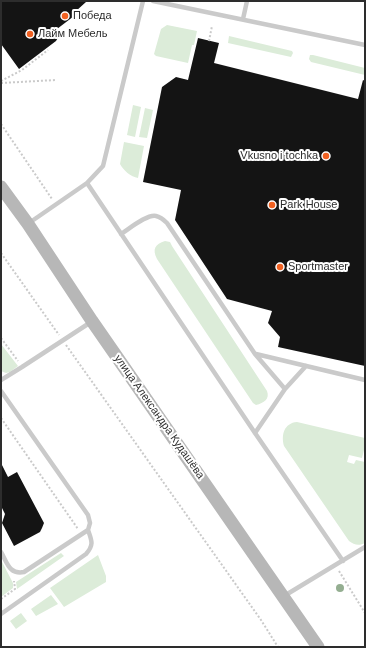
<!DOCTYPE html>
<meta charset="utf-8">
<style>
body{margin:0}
#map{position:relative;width:366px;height:648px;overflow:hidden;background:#fff;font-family:Helvetica,sans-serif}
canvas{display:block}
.frame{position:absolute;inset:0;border:2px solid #2d2d2d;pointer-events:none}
</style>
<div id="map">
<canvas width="366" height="648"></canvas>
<div class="frame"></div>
</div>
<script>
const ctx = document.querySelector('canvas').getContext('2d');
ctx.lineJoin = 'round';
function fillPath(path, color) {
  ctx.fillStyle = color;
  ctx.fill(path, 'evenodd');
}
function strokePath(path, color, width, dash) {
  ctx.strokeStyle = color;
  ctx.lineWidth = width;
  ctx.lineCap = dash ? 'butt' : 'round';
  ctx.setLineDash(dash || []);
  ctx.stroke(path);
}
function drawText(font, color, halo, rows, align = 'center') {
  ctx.font = font + ' Helvetica,sans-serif';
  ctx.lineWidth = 4;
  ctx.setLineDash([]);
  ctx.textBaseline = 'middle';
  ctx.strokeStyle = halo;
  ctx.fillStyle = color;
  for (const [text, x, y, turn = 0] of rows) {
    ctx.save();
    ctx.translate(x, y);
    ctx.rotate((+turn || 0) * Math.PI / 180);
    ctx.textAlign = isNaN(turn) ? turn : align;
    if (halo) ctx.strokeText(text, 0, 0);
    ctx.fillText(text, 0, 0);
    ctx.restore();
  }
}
fillPath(new Path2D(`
 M167,25L197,31L194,45H192L188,63L156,56L154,54L161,29Z
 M229,36L292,51L293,53L291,57L228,43Z
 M310,55H313L365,68V75L311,62L309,59Z
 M133,105L141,107L135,137L127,135Z
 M145,108L153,110L147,138L139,137Z
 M124,142L144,146L138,178C131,177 123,170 120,164Z
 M165,241L170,242L172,246L267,391C270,399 264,403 256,405L253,403L157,259C152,249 155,244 165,241Z
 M1,344L18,366L10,372L6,373L1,371Z
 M297,422L365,438V446L362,458L349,455L347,462L354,464L356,460L365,462V543C359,546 354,545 349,541L284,446C281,435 284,423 297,422Z
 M61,553L64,556L17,589L16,582Z
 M98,555L106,576V582L64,607L50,588Z
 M1,560L13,583V588L1,597Z
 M51,595L58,604L36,616L31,609Z
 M21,613L27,621L16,629L10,621Z`), '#dcecd9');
fillPath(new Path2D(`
 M1,1H85L86,2L76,11L78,13L57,29L59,32V36L56,41L19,69L1,44Z
 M198,38L219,43L214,63L358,99L363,80L365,81V366L278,347L280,337L268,323L272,311L227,299L175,220L181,190L143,182L162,87L176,77L188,80Z
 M1,463L8,477L17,472L44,523L42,528L40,532L14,546L2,523L5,514L1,506Z`), '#141414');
strokePath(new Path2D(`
 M209,41L212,26
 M1,81L22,70L48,50
 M1,83L56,80
 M1,124L52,199
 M1,253L59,335
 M1,338L18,361
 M66,345L261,620L278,647
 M1,418L78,529
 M339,571L365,613
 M1,599L15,589L14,581`), '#cacaca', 2, [2, 2]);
strokePath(new Path2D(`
 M153,1L365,45
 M243,19L247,1
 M87,183L255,433L343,561
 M29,223L87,183L103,166L143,1
 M121,234C129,229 147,214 156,216C161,217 164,220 167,223L255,354L285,389L255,433
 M256,354L365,380
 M1,380L22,367L91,322
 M285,389L306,366
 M1,391L88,515L90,523L88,530L24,572C9,575 7,562 1,552
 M284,596L365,547
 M1,614L86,554C94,545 92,541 88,530`), '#cacaca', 4.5);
strokePath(new Path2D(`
 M1,187L28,224L92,321L318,647`), '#b7b7b7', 13);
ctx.fillStyle = '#94ae91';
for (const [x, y] of [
 [340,588]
]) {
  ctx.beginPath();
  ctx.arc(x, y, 4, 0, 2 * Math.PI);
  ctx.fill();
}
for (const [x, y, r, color] of [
 [65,16,4,"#f16122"],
 [30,34,4,"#f16122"],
 [326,156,4,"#f16122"],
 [272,205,4,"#f16122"],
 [280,267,4,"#f16122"]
]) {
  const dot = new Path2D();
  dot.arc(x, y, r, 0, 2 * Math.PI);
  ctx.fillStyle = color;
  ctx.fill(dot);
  strokePath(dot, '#fff', 1.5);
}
drawText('11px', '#2d2d2d', '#fff', [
 ["Победа",73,16],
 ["Лайм Мебель",38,34],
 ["Vkusno i tochka",318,156,"right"],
 ["Park House",280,205],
 ["Sportmaster",288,267]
], 'left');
drawText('11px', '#2d2d2d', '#fff', [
 ["улица Александра Кудашёва",159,417,55]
]);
</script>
